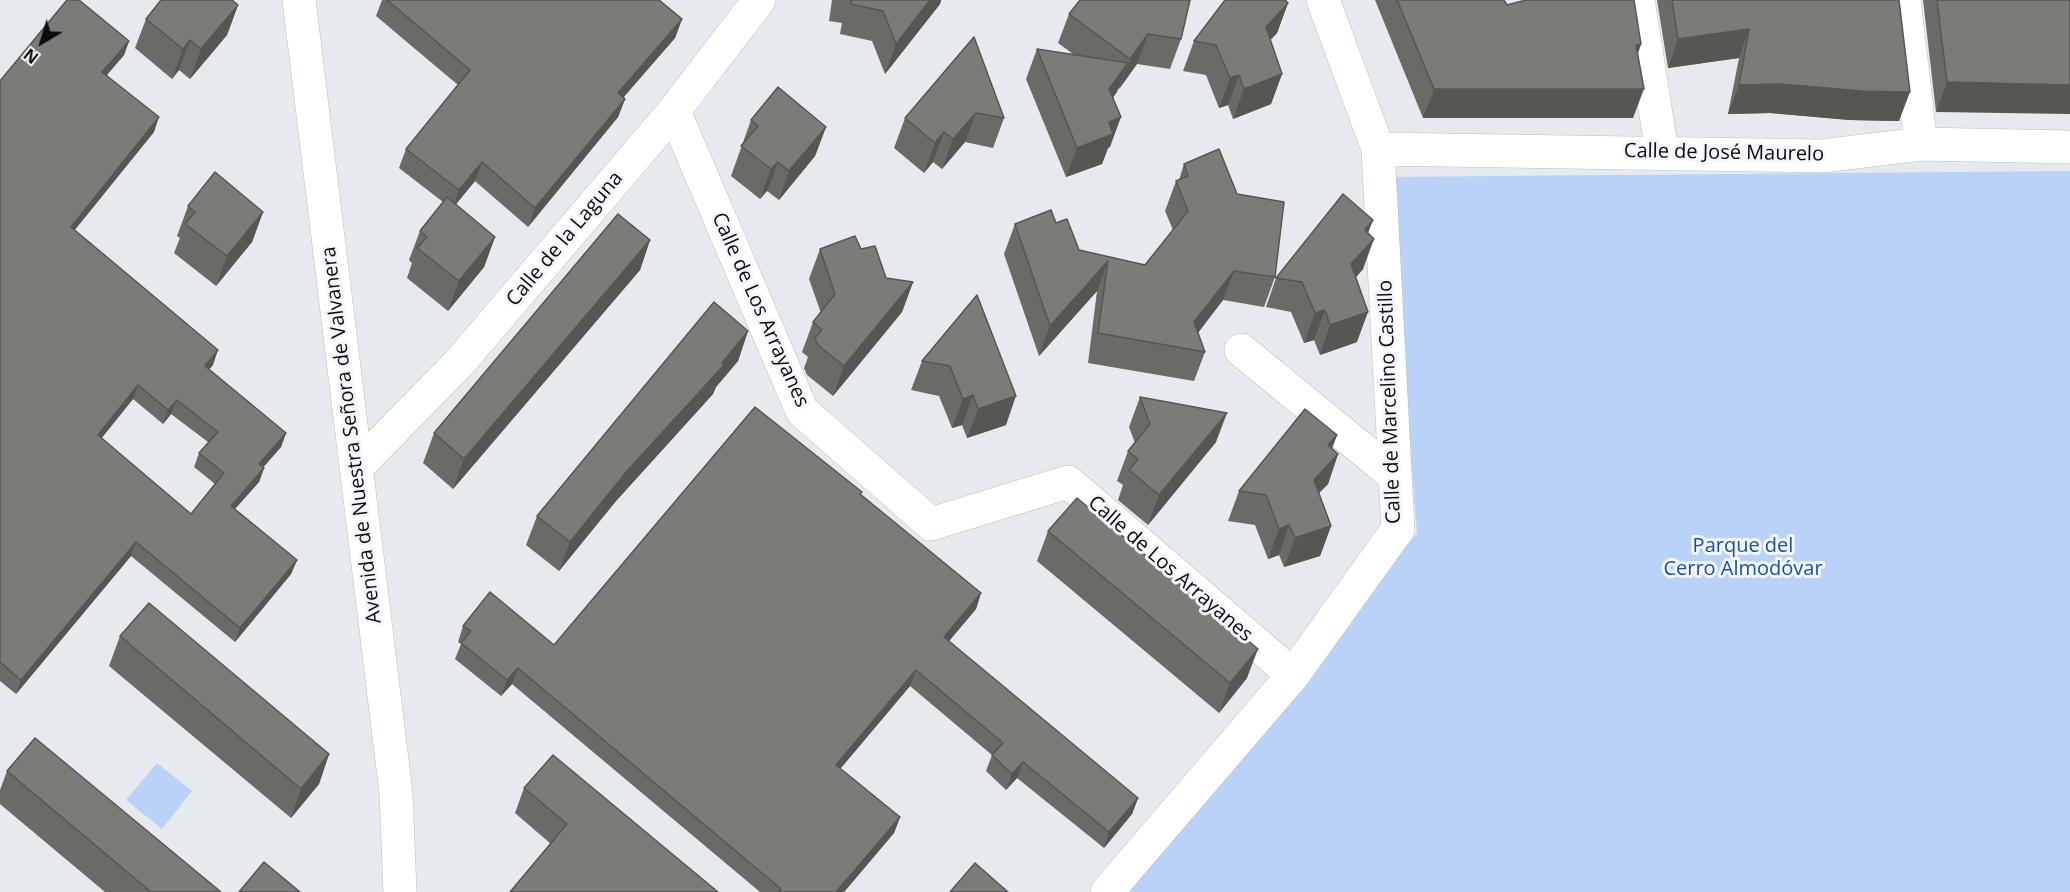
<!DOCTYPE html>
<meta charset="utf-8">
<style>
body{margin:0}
#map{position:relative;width:2070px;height:892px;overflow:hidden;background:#e6e9ed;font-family:"Open Sans",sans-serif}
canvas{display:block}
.north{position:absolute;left:12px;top:12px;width:60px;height:60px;-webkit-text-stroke:4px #f4f6fb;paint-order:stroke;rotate:218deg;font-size:16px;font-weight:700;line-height:24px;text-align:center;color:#0b0c0d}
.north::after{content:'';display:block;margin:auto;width:21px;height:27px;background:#0b0c0d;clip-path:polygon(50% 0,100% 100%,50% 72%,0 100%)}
</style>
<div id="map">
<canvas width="2070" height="892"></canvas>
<div class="north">N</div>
</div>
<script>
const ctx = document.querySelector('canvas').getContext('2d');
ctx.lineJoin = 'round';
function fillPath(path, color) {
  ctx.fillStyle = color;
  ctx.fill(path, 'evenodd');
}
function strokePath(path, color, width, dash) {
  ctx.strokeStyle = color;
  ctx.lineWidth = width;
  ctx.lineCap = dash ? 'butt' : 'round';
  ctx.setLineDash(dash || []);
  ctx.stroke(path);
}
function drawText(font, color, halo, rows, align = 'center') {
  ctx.font = font + ' "Open Sans",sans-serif';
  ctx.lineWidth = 6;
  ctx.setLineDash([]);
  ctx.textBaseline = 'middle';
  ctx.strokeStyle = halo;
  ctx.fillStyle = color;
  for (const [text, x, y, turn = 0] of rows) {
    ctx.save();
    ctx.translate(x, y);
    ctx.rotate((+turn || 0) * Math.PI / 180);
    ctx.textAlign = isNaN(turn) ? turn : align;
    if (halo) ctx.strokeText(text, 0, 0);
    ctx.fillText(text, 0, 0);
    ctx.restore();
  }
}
fillPath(new Path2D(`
 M2070,171V892H1129L1417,533L1389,177Z
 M157,763L192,791L162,829L126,800Z`), '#bad2f8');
const street = new Path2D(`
 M1638,0L1662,152
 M1904,0L1921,144
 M674,111L802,411L931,524L1068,482L1293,675
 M1378,149L1822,156L1921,144L2070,147
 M1241,350L1395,476
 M357,467L459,363L674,111L759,0
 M1107,892L1293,675L1398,529L1378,149L1323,0`);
const secondary = new Path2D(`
 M299,0L396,793L400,892`);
strokePath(street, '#bbbec2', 34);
strokePath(secondary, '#bbbec2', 34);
strokePath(street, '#fff', 33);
strokePath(secondary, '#fff', 33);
fillPath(new Path2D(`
 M382,0H659L682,19L675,38L624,97L625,99L618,117L528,227L475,181L456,204L495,237L484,267L448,311L407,278L412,263L409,260L420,231L443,202L399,168L406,149L458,85L376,16Z
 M832,0H941L940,4L885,74L872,41L840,34L842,23L829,21Z
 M1375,0H1504L1507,5L1641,44L1638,53L1633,118H1423Z
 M1657,0H1899V121L1850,120L1770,113L1728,114L1739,58L1668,68Z
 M1923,0H2070L1936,112Z
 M1288,3L1277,33L1270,40L1282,74L1271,104L1233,119L1228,105L1219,108L1206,75L1183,71L1194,41Z
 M238,5L227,35L190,79L179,70L172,79L135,48L146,19Z
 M1069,14L1181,39L1170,69L1137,64L1119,89L1118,88L1113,98L1110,147L1108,148L1102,164L1066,177L1026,79L1037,49L1073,54L1058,43Z
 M974,37L1004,118L993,148L965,142L942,169L933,162L924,173L894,148L905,118Z
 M129,41L124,55L107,75L154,132L74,230L213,365L209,369L286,433L281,447L263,467L264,468L259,482L235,509L297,560L291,574L235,642L131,556L16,694L0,681V81ZM133,399L163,424L171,414L208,442L199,453L194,467L215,484L191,514L101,438Z
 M751,120L826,127L815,156L779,200L767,191L760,199L731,176Z
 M1184,164L1237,194L1275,277L1264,307L1223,300L1198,333L1205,352L1194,381L1088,363L1097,291L1039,356L1004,254L1015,224L1056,223L1079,250L1145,265L1173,230L1165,211L1176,181L1179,180Z
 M188,206L263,212L252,242L216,286L174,253L180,238L177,236Z
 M1368,233L1363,269L1356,277L1357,342L1320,355L1314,340L1304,343L1291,312L1266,307L1276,278Z
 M650,240L640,270L453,489L423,463L434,433Z
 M820,249H861L886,278L913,282L902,312L833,396L807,375L804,368L808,357L802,352L813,322L821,313L809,279Z
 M977,295L1006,425L967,438L962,425L952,428L939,396L911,390L922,361Z
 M748,331L738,361L716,387L713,394L616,501L559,571L526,545L537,516Z
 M1140,397L1216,442L1148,525L1118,500L1123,485L1117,481L1128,451L1135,443L1129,427Z
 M1337,435L1332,448L1338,454L1328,484L1319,493L1331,526L1320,556L1284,567L1279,555L1268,559L1255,525L1228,521L1239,491Z
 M861,495L981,593L976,609L949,641L1138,798L1132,814L1104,848L1017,778L1006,790L986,771L992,755L910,686L840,769L900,817L894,833L844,892H760L512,684L501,696L455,659L461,644L458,642L463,626L554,645Z
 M1048,531L1247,678L1219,713L1037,561Z
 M120,636L329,754L319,784L291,818L109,666Z
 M7,771L221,892H105L0,804V790Z
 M524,788L718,892L551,844L515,813Z`), '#6c6a66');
fillPath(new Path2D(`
 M930,0H941L940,4L885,74L896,44Z
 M1288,3L1277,33L1255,57L1266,27Z
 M238,5L227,35L190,79L201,49Z
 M682,19L675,38L611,111L618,93Z
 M1749,29L1739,58L1668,68L1678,39Z
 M1148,34L1137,64L1119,89L1130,59Z
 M190,40L179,70L172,79L183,49Z
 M129,41L124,55L97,86L102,72Z
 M1641,44L1631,73L1636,45Z
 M1128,63L1117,92L1098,118L1109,89Z
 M1282,74L1271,104L1233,119L1244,89Z
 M1239,75L1228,105L1219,108L1230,78Z
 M1947,82L2070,85V114L1936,112Z
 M1781,84L1910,92L1899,121L1850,120L1770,113L1728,114L1739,85Z
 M1434,89H1644L1633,118H1423Z
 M625,99L618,117L528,227L535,208Z
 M976,113L965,142L942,169L953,139Z
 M159,117L154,132L66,241L71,227Z
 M1121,117L1110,147L1108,148L1102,164L1066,177L1077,148L1109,122Z
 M826,127L815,156L779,200L789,171Z
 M944,132L933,162L924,173L935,143Z
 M482,162L475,181L452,209L459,190Z
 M778,162L767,191L760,199L771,169Z
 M263,212L252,242L216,286L227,256Z
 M1373,220L1362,249L1365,230Z
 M495,237L484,267L448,311L459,281Z
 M1374,239L1363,269L1341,294L1351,264Z
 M650,240L640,270L453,489L464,459Z
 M1108,261L1097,291L1039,356L1050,326Z
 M1234,271L1223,300L1186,348L1194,322Z
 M913,282L902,312L833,396L844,366Z
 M1325,310L1314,340L1304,343L1315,313Z
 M1368,312L1357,342L1320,355L1330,325Z
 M748,331L738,361L716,387L713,394L616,501L559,571L570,542L627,471L722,363Z
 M218,350L213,365L200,380L205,366Z
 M138,385L133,399L93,449L98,435Z
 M973,395L962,425L952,428L963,399Z
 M1016,396L1006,425L967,438L978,409Z
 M177,400L171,414L163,424L168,410Z
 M1227,413L1216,442L1148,525L1159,495Z
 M286,433L281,447L254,478L259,464Z
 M1337,435L1326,465L1328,445Z
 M1338,454L1328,484L1303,509L1314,480Z
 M264,468L259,482L225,520L231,506Z
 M1289,525L1279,555L1268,559L1279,529Z
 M1331,526L1320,556L1284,567L1295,538Z
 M136,542L131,556L16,694L21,680Z
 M297,560L291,574L235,642L240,628Z
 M981,593L976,609L939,653L944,637Z
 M1258,649L1247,678L1219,713L1230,683Z
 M518,668L512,684L501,696L507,680Z
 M916,670L910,686L830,781L836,765Z
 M329,754L319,784L291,818L301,789Z
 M1023,762L1017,778L1006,790L1012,774Z
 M1138,798L1132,814L1104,848L1109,832Z
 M900,817L894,833L844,892H836Z`), '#585653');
const building = new Path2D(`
 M67,0H79L129,41L102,72L159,117L71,227L218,350L205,366L286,433L259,464L264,468L231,506L297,560L240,628L136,542L21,680L0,662V81ZM138,385L168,410L177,400L218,432L199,453L224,473L191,514L98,435Z
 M161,0H232L238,5L201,49L190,40L183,49L146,19Z
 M387,0H659L682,19L618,93L625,99L535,208L482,162L459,190L406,149L470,70Z
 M851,0H930L896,44L883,11L851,4Z
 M1080,0H1190L1181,39L1148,34L1130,59L1069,14Z
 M1225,0H1285L1288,3L1266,27L1282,74L1244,89L1239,75L1230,78L1216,45L1194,41Z
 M1397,0H1504L1507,5L1526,0H1634L1641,44L1636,45L1644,89H1434Z
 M1672,0H1899L1910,92L1861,91L1781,84L1739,85L1749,29L1678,39Z
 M1937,0H2070V85L1947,82Z
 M974,37L1004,118L976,113L953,139L944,132L935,143L905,118Z
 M1037,49L1128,63L1109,89L1121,117L1109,122L1113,134L1077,148Z
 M778,87L826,127L789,171L778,162L771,169L741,146L758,126L751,120Z
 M1219,149L1237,194L1284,202L1275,277L1234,271L1194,322L1205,352L1098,333L1108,261L1050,326L1015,224L1051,210L1056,223L1067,219L1079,250L1145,265L1188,211L1176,181L1188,176L1184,164Z
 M215,172L263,212L227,256L185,224L195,212L188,206Z
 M1343,194L1373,220L1365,230L1374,239L1351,264L1368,312L1330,325L1325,310L1315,313L1302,282L1276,278Z
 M447,197L495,237L459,281L417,248L427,237L420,231Z
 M618,214L650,240L464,459L434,433Z
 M855,236L861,249L875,246L886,278L913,282L844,366L818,345L815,338L822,330L813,322L835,294L820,249Z
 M977,295L1016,396L978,409L973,395L963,399L950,366L922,361Z
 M714,302L748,331L722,363L724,365L627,471L570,542L537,516Z
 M1140,397L1227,413L1159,495L1129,470L1138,459L1128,451L1150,424Z
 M755,407L862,492L860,494L981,593L944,637L1138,798L1109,832L1023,762L1012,774L992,755L1003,743L916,670L836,765L900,817L836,892H779L781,889L518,668L507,680L461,643L471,631L463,626L490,592L554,645Z
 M1305,409L1337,435L1328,445L1338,454L1314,480L1331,526L1295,538L1289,525L1279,529L1266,495L1239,491Z
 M1077,498L1258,649L1230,683L1048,531Z
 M149,603L329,754L301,789L120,636Z
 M35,738L221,892H151L7,771Z
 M553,755L718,892H510L567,824L524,788Z
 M264,862L300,892H239Z
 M975,863L1008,892H950Z`);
fillPath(building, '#7d7b77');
strokePath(building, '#585653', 1.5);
drawText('20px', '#0b0c0d', '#f4f6fb', [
 ["Calle de José Maurelo",1724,153,1],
 ["Calle de la Laguna",565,239,-50],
 ["Calle de Los Arrayanes",760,310,66],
 ["Calle de Marcelino Castillo",1390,402,-92],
 ["Avenida de Nuestra Señora de Valvanera",352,435,-97],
 ["Calle de Los Arrayanes",1170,569,41]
]);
drawText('20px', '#1650a8', '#f4f6fb', [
 ["Parque del",1743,546],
 ["Cerro Almodóvar",1743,569]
]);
</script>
